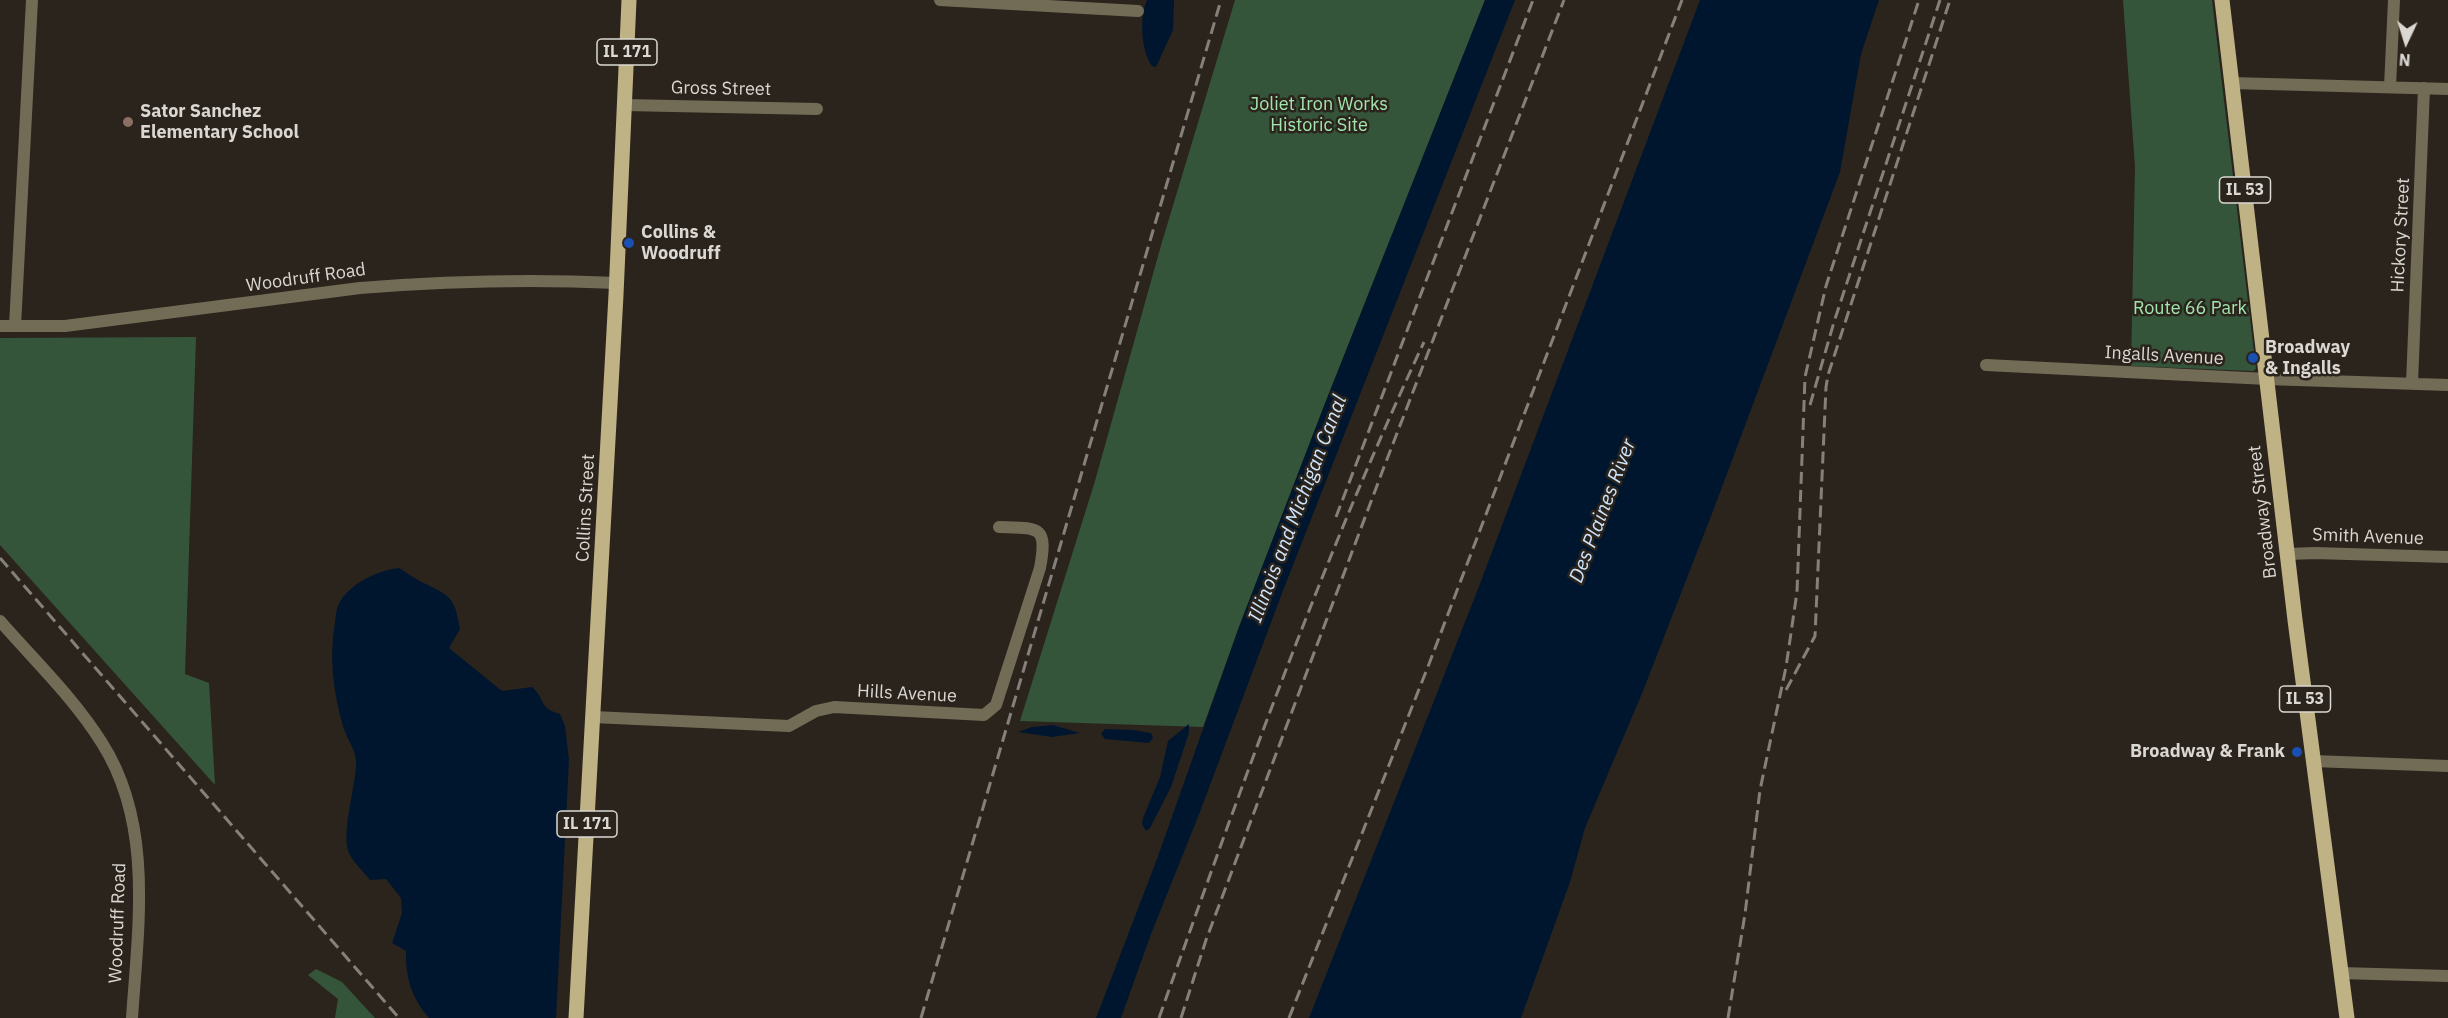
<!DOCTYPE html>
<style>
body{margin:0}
#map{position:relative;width:2448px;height:1018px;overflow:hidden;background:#2b241d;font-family:"IBM Plex Sans",sans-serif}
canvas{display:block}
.north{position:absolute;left:2376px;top:12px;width:60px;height:60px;-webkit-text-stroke:4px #2b241d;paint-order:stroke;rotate:184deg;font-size:16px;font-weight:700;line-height:24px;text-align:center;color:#dbd7d2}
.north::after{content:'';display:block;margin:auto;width:21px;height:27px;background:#dbd7d2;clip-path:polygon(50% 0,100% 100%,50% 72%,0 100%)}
</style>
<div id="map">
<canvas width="2448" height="1018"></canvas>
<div class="north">N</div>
</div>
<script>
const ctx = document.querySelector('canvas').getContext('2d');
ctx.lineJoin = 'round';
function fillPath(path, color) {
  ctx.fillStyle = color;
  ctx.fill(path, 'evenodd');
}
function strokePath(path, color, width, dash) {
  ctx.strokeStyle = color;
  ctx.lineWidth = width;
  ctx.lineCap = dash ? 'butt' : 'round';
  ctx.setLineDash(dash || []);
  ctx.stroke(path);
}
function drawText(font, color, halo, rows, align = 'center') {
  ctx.font = font + ' "IBM Plex Sans",sans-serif';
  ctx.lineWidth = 5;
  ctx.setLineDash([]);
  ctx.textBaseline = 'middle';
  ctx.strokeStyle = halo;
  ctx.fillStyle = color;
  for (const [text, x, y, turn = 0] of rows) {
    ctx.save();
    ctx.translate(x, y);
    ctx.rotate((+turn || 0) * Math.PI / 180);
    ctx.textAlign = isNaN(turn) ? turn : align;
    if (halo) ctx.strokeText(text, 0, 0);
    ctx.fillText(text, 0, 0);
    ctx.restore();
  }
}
fillPath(new Path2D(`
 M1235,0H1485L1324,406L1239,627L1203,727L1020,721L1095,481L1162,242Z
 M2123,0H2212L2256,369L2253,371L2131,366L2135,167Z
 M196,337L185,674L209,683L215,785L0,545V338Z
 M316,969L342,982L375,1018H335L338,999L308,975Z`), '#35553a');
fillPath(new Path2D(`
 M1147,0H1174L1173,30L1156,67L1152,66C1141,51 1139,17 1147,0Z
 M1485,0H1515L1284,588L1198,817L1151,934L1121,1018H1096L1157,859L1239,627L1324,406Z
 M1700,0H1879L1861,54L1840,172L1713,511L1643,691L1585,828L1570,882L1521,1018H1309L1478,589Z
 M399,568C409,574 418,581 428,585C453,597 455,601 460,629L449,648L502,691L532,687C546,699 538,708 560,714L565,726L569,760L556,1018H429C412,999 405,977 406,951L392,943L402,913L401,898L386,879L370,880C364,872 354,863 350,855C339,836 357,785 356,760C355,749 346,737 343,726C333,691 329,658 335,622C336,617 336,609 339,604C348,584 379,570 399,568Z
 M1189,724V733L1171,787L1150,828L1146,831L1142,824L1143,818L1160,777L1168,741Z
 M1053,725L1080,733L1052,737L1018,732L1032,727Z
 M1105,729L1133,730L1151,733L1153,738L1149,743L1105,739L1101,734Z`), '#00162e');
strokePath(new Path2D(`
 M940,0L1138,11
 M2232,83L2448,89
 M2390,87L2394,0
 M625,105L817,109
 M0,326H65L360,288C446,281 531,279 617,283
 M15,326L32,0
 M1986,365L2267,379L2448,385
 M2412,383L2424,88
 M2288,554L2315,553L2448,557
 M0,621C34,660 74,698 102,743C154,825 138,927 132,1018
 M593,717L789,726L816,711L834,707L984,715L996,705L1040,568C1048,525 1039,528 999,527
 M2313,761L2448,766
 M2340,973L2448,976`), '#726c56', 12);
strokePath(new Path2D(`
 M2222,0L2295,620L2347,1018
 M576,1018L616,295L629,0`), '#bfb285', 15);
strokePath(new Path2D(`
 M1810,405L1834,322L1940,0
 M1336,517L1533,0
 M0,558L399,1018
 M1786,690L1815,636L1826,387L1828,375L1950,0
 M921,1018L1221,0
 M1159,1018C1240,790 1321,562 1424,342
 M1181,1018L1206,940L1384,467L1564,0
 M1289,1018L1429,664L1682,0
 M1728,1018L1745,914L1760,790L1786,667L1797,592L1805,377L1826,286L1919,0`), '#85807a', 3, [12, 6]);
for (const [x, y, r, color] of [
 [128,122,6,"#8d6e63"],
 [629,243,6,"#1a4fb4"],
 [2253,358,6,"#1a4fb4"],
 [2297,752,6,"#1a4fb4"]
]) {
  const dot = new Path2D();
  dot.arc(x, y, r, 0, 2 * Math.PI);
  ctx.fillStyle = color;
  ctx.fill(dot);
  strokePath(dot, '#2b241d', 2);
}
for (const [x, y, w] of [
 [627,52,60],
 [2245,190,51],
 [2305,699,51],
 [587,824,60]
]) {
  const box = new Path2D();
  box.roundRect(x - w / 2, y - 13, w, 26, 4.5);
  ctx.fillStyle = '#2b241d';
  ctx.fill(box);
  strokePath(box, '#dbd7d2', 1.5);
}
drawText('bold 16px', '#dbd7d2', null, [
 ["IL 171",627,52],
 ["IL 53",2245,190],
 ["IL 53",2305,699],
 ["IL 171",587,824]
]);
drawText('18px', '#dbd7d2', '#2b241d', [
 ["Gross Street",721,89,1],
 ["Hickory Street",2401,235,-87],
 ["Woodruff Road",306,278,-8],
 ["Ingalls Avenue",2164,356,3],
 ["Collins Street",586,508,-87],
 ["Broadway Street",2263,512,-97],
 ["Smith Avenue",2368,537,2],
 ["Hills Avenue",907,694,3],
 ["Woodruff Road",118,923,-88]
]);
drawText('18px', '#a2e5ac', '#2b241d', [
 ["Joliet Iron Works",1319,105],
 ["Historic Site",1319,126],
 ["Route 66 Park",2190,309]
]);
drawText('bold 18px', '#dbd7d2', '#2b241d', [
 ["Sator Sanchez",140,112],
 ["Elementary School",140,133],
 ["Collins &",641,233],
 ["Woodruff",641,254],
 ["Broadway",2265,348],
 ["& Ingalls",2265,369],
 ["Broadway & Frank",2285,752,"right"]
], 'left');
drawText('italic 20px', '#cee6fe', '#2b241d', [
 ["Illinois and Michigan Canal",1298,509,-69],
 ["Des Plaines River",1603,511,-69]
]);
</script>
